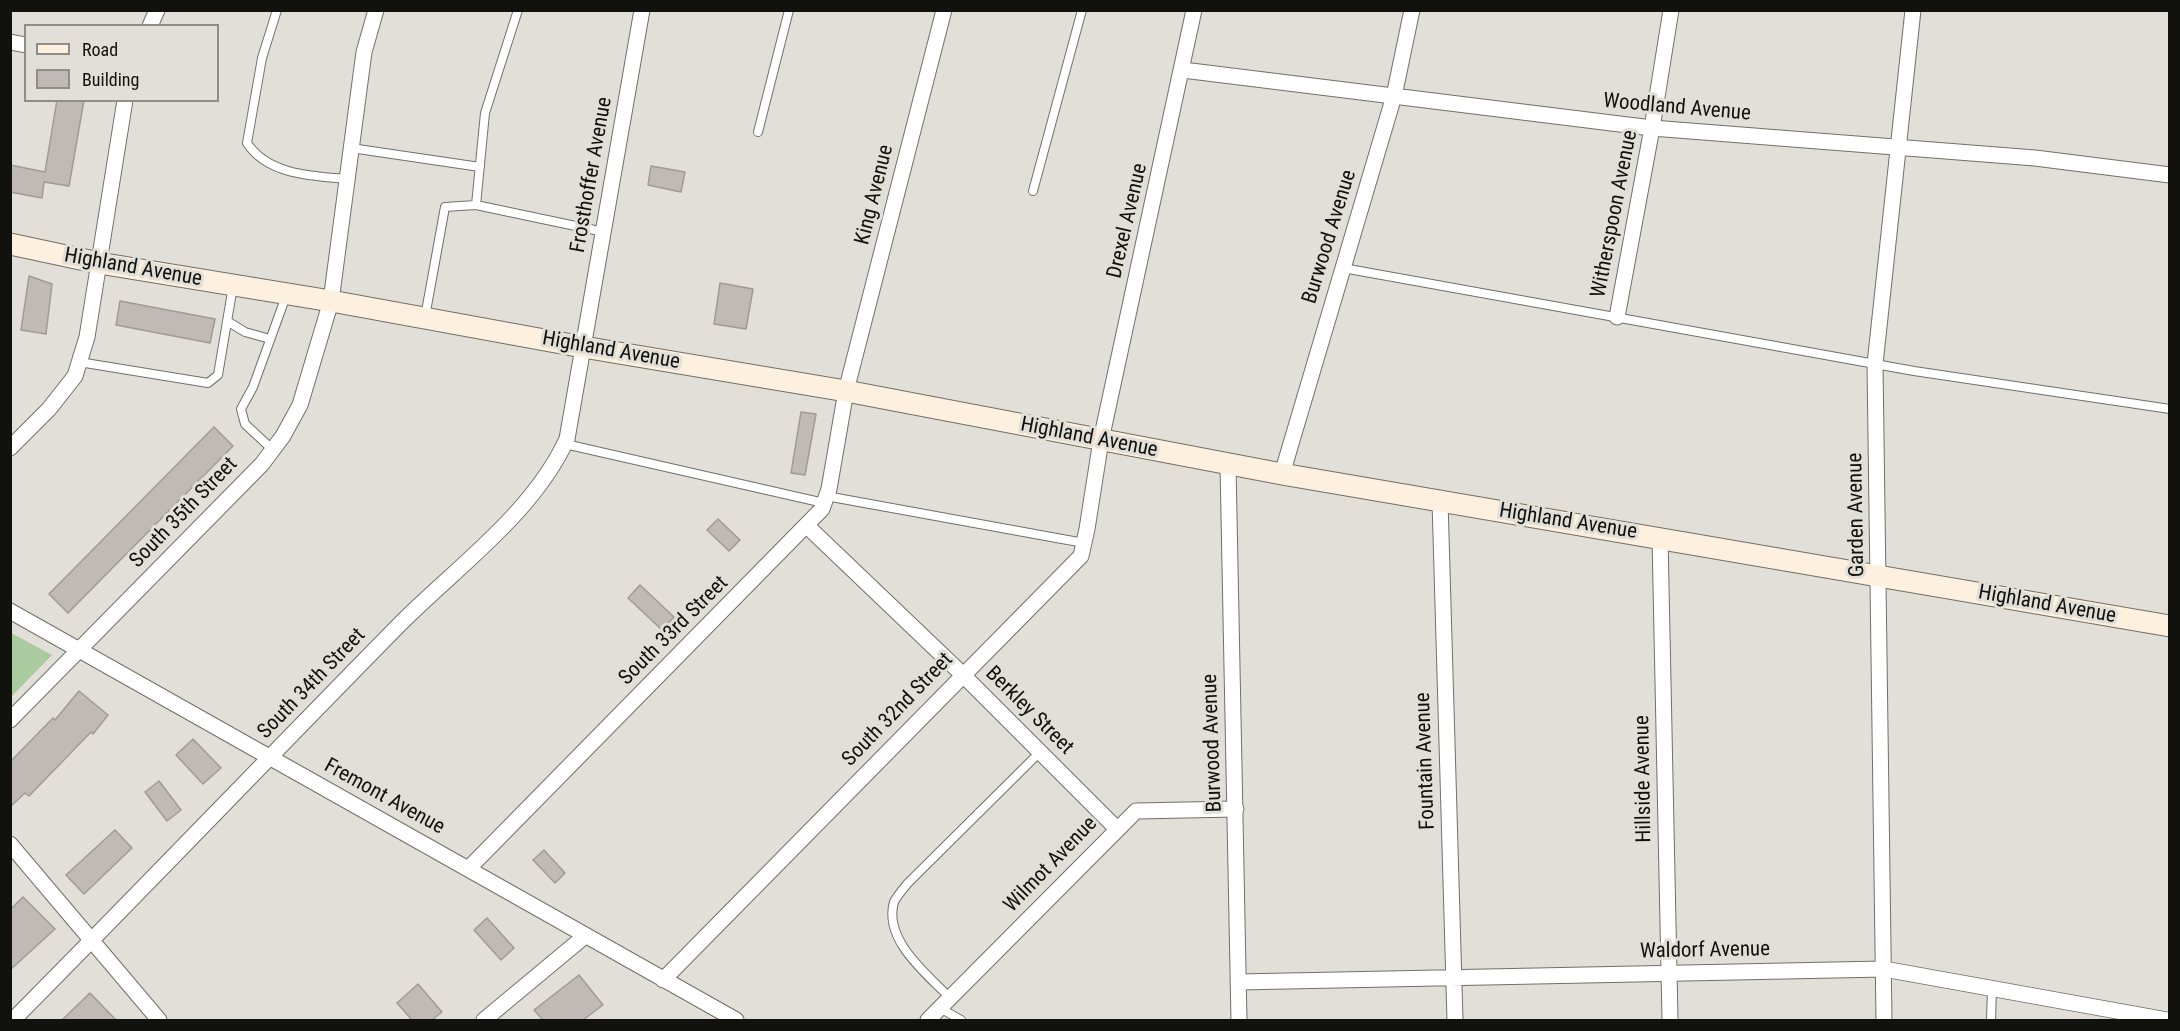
<!DOCTYPE html>
<style>
body{margin:0}
#map{position:relative;width:2180px;height:1031px;overflow:hidden;background:#e1dfd7;font-family:"Roboto Condensed",sans-serif}
canvas{display:block}
.frame{position:absolute;inset:0;border:12px solid #11110e;pointer-events:none}
.legend{position:absolute;left:24px;top:24px;width:195px;height:78px;box-sizing:border-box;background:#e1dfd7;border:2px solid #8e8d87;margin:0;padding:8px 10px;list-style:none;font-size:18px;color:#11110e}
.legend li{display:flex;align-items:center;gap:12px;height:30px}
.legend b{width:30px;border:2px solid #8e8d87}
</style>
<div id="map">
<canvas width="2180" height="1031"></canvas>
<div class="frame"></div>
<ul class="legend">
<li><b style="height:8px;background:#fdf0de"></b>Road</li>
<li><b style="height:16px;background:#c1b9b5"></b>Building</li>
</ul>
</div>
<script>
const ctx = document.querySelector('canvas').getContext('2d');
ctx.lineJoin = 'round';
function fillPath(path, color) {
  ctx.fillStyle = color;
  ctx.fill(path, 'evenodd');
}
function strokePath(path, color, width, dash) {
  ctx.strokeStyle = color;
  ctx.lineWidth = width;
  ctx.lineCap = dash ? 'butt' : 'round';
  ctx.setLineDash(dash || []);
  ctx.stroke(path);
}
function drawText(font, color, halo, rows, align = 'center') {
  ctx.font = font + ' "Roboto Condensed",sans-serif';
  ctx.lineWidth = 6;
  ctx.setLineDash([]);
  ctx.textBaseline = 'middle';
  ctx.strokeStyle = halo;
  ctx.fillStyle = color;
  for (const [text, x, y, turn = 0] of rows) {
    ctx.save();
    ctx.translate(x, y);
    ctx.rotate((+turn || 0) * Math.PI / 180);
    ctx.textAlign = isNaN(turn) ? turn : align;
    if (halo) ctx.strokeText(text, 0, 0);
    ctx.fillText(text, 0, 0);
    ctx.restore();
  }
}
fillPath(new Path2D(`
 M11,633L52,655L11,697Z`), '#a9cb9f');
const building = new Path2D(`
 M57,100H84L69,186L44,182L42,198L10,192V165L45,172Z
 M651,166L685,172L681,192L648,185Z
 M29,276L52,284L46,334L21,330Z
 M720,283L753,289L746,329L714,324Z
 M120,301L215,319L210,343L116,325Z
 M801,412L816,414L805,475L791,473Z
 M214,427L233,446L68,613L49,594Z
 M718,519L740,540L729,551L707,530Z
 M640,585L674,617L662,630L628,598Z
 M79,691L108,715L93,734L91,732L29,796L25,793L10,807V762L53,718L55,720Z
 M193,739L221,768L203,784L176,755Z
 M159,781L181,810L167,821L145,792Z
 M115,830L132,848L84,894L66,875Z
 M544,850L565,873L555,883L533,860Z
 M23,897L55,929L10,970V910Z
 M487,918L514,948L501,960L474,930Z
 M579,975L603,1005L583,1020H543L534,1010Z
 M418,984L442,1012L432,1020H412L397,1003Z
 M90,993L116,1020H62Z`);
fillPath(building, '#c1b9b5');
strokePath(building, '#a19995', 1.5);
const lane = new Path2D(`
 M277,10L262,58L247,143C268,175 312,176 347,179
 M518,10L485,113L476,205L604,232
 M758,132L789,10
 M351,148L480,167
 M1033,191L1082,10
 M1343,268L1914,371L2170,409
 M425,317L445,207L476,205
 M227,321L245,332L270,339
 M79,362L208,383L218,375L233,286
 M565,444L824,503
 M273,450L245,424L241,409L253,387L286,296
 M826,496L1084,543
 M950,998C927,974 883,940 894,902C897,896 903,889 908,883L1040,752
 M940,1008L961,1020
 M1991,1020L1992,989`);
const street = new Path2D(`
 M150,26L157,10
 M10,42L26,45
 M1183,70L1652,128L2035,158L2170,175
 M1617,317L1652,128L1671,10
 M10,448L49,409L75,376L87,337L125,100
 M1228,465L1239,1020
 M1282,474L1394,96L1412,10
 M1440,501L1455,1020
 M807,526L962,674L1116,828
 M1660,537L1670,1020
 M10,611L736,1020
 M10,720L262,464L283,436L300,405L331,301L364,52L376,10
 M10,844L159,1020
 M469,868L822,509L829,489L846,391L944,10
 M663,980L1081,556L1087,529L1101,440L1194,10
 M1238,982L1884,969L2167,1020
 M13,1020C143,889 271,755 401,623C458,566 533,513 567,439L642,10
 M484,1020L585,936
 M928,1020L1136,811L1236,809
 M1884,1020L1875,364L1913,10`);
const secondary = new Path2D(`
 M10,244L99,263L331,301L583,347L846,391L1282,474L2170,626`);
strokePath(lane, '#717068', 10);
strokePath(street, '#717068', 17);
strokePath(secondary, '#717068', 23);
strokePath(lane, '#fff', 8);
strokePath(street, '#fff', 15);
strokePath(secondary, '#fdf0de', 21);
drawText('21px', '#11110e', '#e1dfd7', [
 ["Woodland Avenue",1677,108,5],
 ["Frosthoffer Avenue",592,175,-80],
 ["King Avenue",875,195,-76],
 ["Witherspoon Avenue",1615,214,-79],
 ["Drexel Avenue",1128,221,-77],
 ["Burwood Avenue",1330,237,-73],
 ["Highland Avenue",133,268,10],
 ["Highland Avenue",611,351,10],
 ["Highland Avenue",1089,438,11],
 ["South 35th Street",184,513,-46],
 ["Garden Avenue",1857,515,-91],
 ["Highland Avenue",1568,522,9],
 ["Highland Avenue",2047,605,10],
 ["South 33rd Street",674,631,-45],
 ["South 34th Street",312,684,-46],
 ["South 32nd Street",898,710,-46],
 ["Berkley Street",1029,711,45],
 ["Burwood Avenue",1213,743,-92],
 ["Fountain Avenue",1426,761,-92],
 ["Hillside Avenue",1644,779,-91],
 ["Fremont Avenue",384,797,29],
 ["Wilmot Avenue",1051,865,-46],
 ["Waldorf Avenue",1705,951,-1]
]);
</script>
